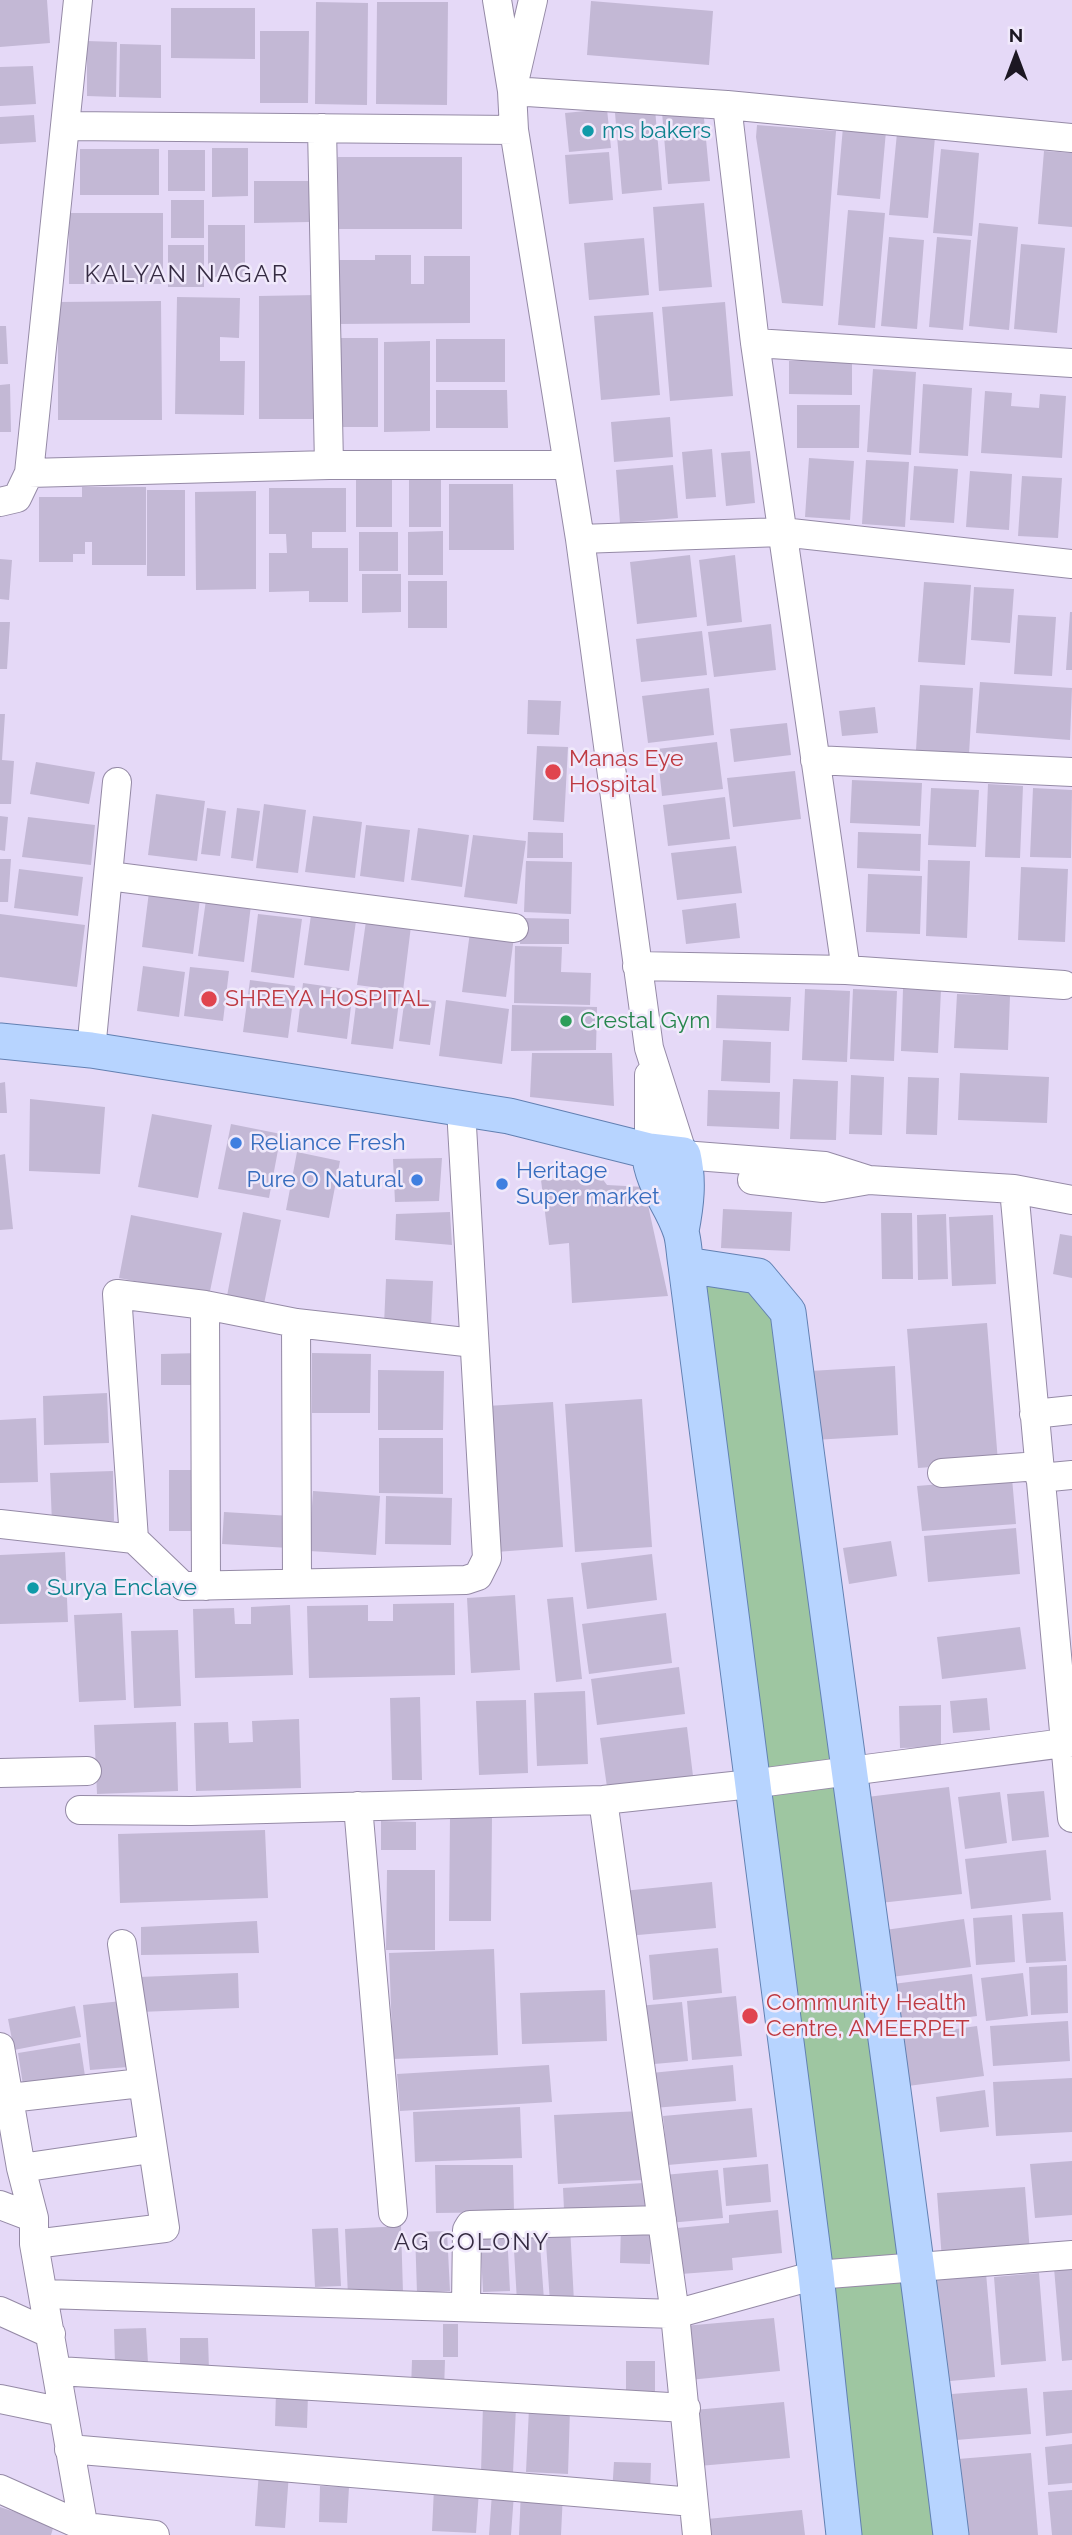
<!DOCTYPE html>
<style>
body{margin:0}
#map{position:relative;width:1072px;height:2535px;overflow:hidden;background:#e5d9f7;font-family:Raleway,sans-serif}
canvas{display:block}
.north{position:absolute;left:981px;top:21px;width:70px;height:70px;-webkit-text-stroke:5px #f0e9fb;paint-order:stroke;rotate:0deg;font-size:19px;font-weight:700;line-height:28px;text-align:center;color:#1c1722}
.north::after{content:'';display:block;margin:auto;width:24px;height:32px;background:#1c1722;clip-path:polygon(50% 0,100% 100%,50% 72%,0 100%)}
</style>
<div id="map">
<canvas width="1072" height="2535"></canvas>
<div class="north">N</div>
</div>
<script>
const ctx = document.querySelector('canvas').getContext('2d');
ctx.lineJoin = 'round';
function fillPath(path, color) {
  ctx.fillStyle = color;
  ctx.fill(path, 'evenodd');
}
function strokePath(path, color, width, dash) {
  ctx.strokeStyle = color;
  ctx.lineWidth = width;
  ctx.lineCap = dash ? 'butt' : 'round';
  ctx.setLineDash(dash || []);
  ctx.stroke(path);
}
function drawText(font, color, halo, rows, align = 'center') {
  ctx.font = font + ' Raleway,sans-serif';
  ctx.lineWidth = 5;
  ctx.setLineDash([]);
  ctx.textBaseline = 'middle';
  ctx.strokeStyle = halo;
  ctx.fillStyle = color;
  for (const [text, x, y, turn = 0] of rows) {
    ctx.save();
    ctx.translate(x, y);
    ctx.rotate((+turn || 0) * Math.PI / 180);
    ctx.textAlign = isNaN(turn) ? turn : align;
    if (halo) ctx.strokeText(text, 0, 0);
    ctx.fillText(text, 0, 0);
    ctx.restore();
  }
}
fillPath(new Path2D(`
 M686,1265L758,1276L788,1312L951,2535H844Z`), '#9ec6a1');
fillPath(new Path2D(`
 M0,0H47L50,43L0,47Z
 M591,1L713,11L709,65L587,55Z
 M316,2L368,3L367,105L315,104Z
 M377,2H448L447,105L376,104Z
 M171,8H255V59L171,58Z
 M260,31H309L308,103H260Z
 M87,41L117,42L116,97L87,96Z
 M120,44L161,45V98L119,97Z
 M33,66L36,104L0,106V67Z
 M703,108L710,181L668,184L662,112Z
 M607,109L611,148L569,152L565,113Z
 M655,109L662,190L622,194L615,113Z
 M34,115L36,142L0,144V117Z
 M757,125L836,131L823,306L782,303L756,137Z
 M843,127L886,131L880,199L837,195Z
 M897,133L935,137L928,218L889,215Z
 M212,148H248V196L212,197Z
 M80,149H159V195H80Z
 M941,149L979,153L972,236L933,233Z
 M168,150H205V191H168Z
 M1044,151L1072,153V227L1038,224Z
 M609,152L613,200L569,204L565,155Z
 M338,157H462V229H338Z
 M254,181H309V222L254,223Z
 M171,200H204V238H171Z
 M704,203L712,287L659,291L653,207Z
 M848,210L885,213L875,328L838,325Z
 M69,213H163V284H69Z
 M979,223L1018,227L1009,330L969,326Z
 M208,225H245V277H208Z
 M889,237L924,240L917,329L881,326Z
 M937,237L971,240L963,330L929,327Z
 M644,238L649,295L589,300L584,243Z
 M1021,244L1065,248L1057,333L1014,329Z
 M168,245H204V287H168Z
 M375,255H411V284H424V256H470V323L337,324V260H375Z
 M317,295V419H259V296Z
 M177,297L240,298L239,338L220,337V361H245L244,415L175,414Z
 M161,301L162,420H58V302Z
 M725,302L733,396L670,401L662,307Z
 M653,312L660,395L601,400L594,316Z
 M0,326H6L8,364H0Z
 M336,338H378V427H336Z
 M436,339H505V382H436Z
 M430,341V431L384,432V342Z
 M789,361H852V395L789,394Z
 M873,369L916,372L911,455L867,452Z
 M10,384L11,432H0V385Z
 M923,384L972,388L968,456L919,453Z
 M436,390H507L508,428H436Z
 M985,391L1012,393L1011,406L1039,408L1040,394L1066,396L1062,458L981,453Z
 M797,405H860L859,448H797Z
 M670,417L673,457L614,462L611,422Z
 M712,449L716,497L686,499L682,452Z
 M750,451L755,503L726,506L721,453Z
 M809,458L854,461L850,520L805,517Z
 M866,460L909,462L905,527L862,524Z
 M673,465L678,518L620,523L616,470Z
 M914,466L958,469L954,523L910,520Z
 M970,471L1012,474L1009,530L966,527Z
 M356,472H392V527H356Z
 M441,473V527H409V474Z
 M1022,476L1062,478L1058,538L1018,536Z
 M449,484H513L514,550H449Z
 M82,487H146V565H92V542H85V554H73V562H39V497H82Z
 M269,488H346V532H312V548H348V602H309V591L269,592V553H287L286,534H269Z
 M147,490H185V576H147Z
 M256,491V589L196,590L195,492Z
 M443,531V575H408V532Z
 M359,532H398V571H359Z
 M690,555L697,617L637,624L630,562Z
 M735,555L742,622L707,626L699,560Z
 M0,559L12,560L9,600L0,599Z
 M362,574H401V612L362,613Z
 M408,581H447V628H408Z
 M924,582L971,585L965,665L918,662Z
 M974,587L1014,589L1010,643L971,640Z
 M1070,612H1072V670H1066Z
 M1018,615L1056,617L1052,676L1014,674Z
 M0,622H10L7,669H0Z
 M771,624L776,670L714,677L708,632Z
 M702,631L707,675L641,682L636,639Z
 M980,682L1072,688L1070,740L976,733Z
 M920,685L973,688L969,754L916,750Z
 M709,688L714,735L648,743L642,696Z
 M528,700L561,701L559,735L527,734Z
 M875,707L878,733L842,736L839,711Z
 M0,714H5L2,760L14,761L11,804H0Z
 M787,723L791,755L734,762L730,729Z
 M717,742L723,789L662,796L657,749Z
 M537,746L568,747L564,822L533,820Z
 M36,762L95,772L89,804L30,794Z
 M795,771L801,819L733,827L727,778Z
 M852,780L922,783L920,826L850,823Z
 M988,784L1023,786L1020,858L985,857Z
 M931,788L979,790L976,847L928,845Z
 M1033,788L1072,790L1071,858L1030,857Z
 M156,794L205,801L197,861L148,855Z
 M725,797L730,839L668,846L663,805Z
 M264,804L306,810L298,873L256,868Z
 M207,808L226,811L220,856L201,854Z
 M237,808L260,811L253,861L231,858Z
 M0,816L8,817L5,851L0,850Z
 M313,816L362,822L355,878L305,872Z
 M28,817L95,825L91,865L22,857Z
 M366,825L410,830L404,882L360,876Z
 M418,828L469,835L462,887L411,880Z
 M528,832L563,833V858H527Z
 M858,832L921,834L920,871L857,868Z
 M473,835L526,841L517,904L464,897Z
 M736,846L742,893L677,900L671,853Z
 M0,859H11L8,902H0Z
 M928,860L970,861L967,938L926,936Z
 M526,861L572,862L571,914L524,912Z
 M1021,867L1068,869L1065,942L1018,940Z
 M19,869L83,877L78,916L14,908Z
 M868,874L922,876L920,934L866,932Z
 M149,892L200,899L193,954L142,947Z
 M206,900L251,905L244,962L198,956Z
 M736,903L740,938L686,944L682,910Z
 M0,914L85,925L77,987L0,977Z
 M258,914L302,919L294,978L251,972Z
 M311,915L356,921L349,971L304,965Z
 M521,918L569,919V944H520Z
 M366,921L411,926L403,991L357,985Z
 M470,932L514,937L506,997L462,992Z
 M515,946L562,947L561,972L591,973L590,1005L514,1003Z
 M143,966L185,972L179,1017L137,1011Z
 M190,967L229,971L223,1021L184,1016Z
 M250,980L295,986L288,1038L243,1032Z
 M303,983L353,990L347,1039L297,1032Z
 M358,989L400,994L393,1049L351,1044Z
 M805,989L850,991L847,1062L802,1060Z
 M853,989L897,991L894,1061L850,1059Z
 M903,989L941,990L938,1053L901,1051Z
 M957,994L1010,996L1008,1050L954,1048Z
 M717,995L791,997L789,1031L716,1028Z
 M405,997L436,1001L430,1045L399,1041Z
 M446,1000L509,1009L502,1064L439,1056Z
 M512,1005L597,1007L596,1050L511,1051Z
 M723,1040L771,1042L770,1083L721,1081Z
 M532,1053H612L614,1106L530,1097Z
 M960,1073L1049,1077L1047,1123L958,1120Z
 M851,1075L884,1077L882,1135L849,1134Z
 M908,1077L939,1078L937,1135L906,1134Z
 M793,1079L838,1081L836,1140L790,1139Z
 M5,1082L7,1113H0V1083Z
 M708,1090L780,1092L779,1129L707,1126Z
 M30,1099L105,1107L100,1174L29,1171Z
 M152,1114L212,1125L198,1198L138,1187Z
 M231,1124L281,1134L269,1198L218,1189Z
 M297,1152L340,1161L329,1218L286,1210Z
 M5,1154L13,1229L0,1230V1155Z
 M442,1158L439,1201L395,1202L393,1159Z
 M601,1177L607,1185L644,1187L668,1296L572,1303L569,1243L549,1245L541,1180Z
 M723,1209L792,1212L790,1251L721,1248Z
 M243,1212L281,1220L264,1304L227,1296Z
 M450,1212L452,1245L395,1240L396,1214Z
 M881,1213H912L913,1279H882Z
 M946,1214L948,1279L918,1280L917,1215Z
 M131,1215L222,1233L209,1296L119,1278Z
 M993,1215L996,1284L952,1286L949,1217Z
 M1060,1234L1072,1236V1278L1053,1274Z
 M386,1279L433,1281L431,1327L384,1325Z
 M987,1323L998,1462L918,1468L907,1329Z
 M199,1353V1385H161V1354Z
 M312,1353L371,1354L370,1413H312Z
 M895,1366L898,1435L814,1440L810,1371Z
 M378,1370L444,1371L443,1430H378Z
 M107,1393L109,1443L44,1445L43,1396Z
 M642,1399L652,1547L575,1552L565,1404Z
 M553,1402L563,1547L496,1552L487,1406Z
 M36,1418L38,1482L0,1483V1420Z
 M379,1438H443V1494L379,1493Z
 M169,1470H202V1531H169Z
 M113,1471L114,1521L52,1524L50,1473Z
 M1012,1478L1016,1524L922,1531L917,1486Z
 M313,1491L380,1496L376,1555L309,1551Z
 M386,1496L452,1498L451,1545L385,1544Z
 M224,1512L291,1516L289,1548L222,1544Z
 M1016,1528L1020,1574L928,1582L924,1536Z
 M891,1541L897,1576L849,1584L843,1548Z
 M65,1552L68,1622L0,1624V1555Z
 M652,1554L657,1600L587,1609L581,1563Z
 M515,1595L520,1670L471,1673L467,1598Z
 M573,1597L582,1679L556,1682L547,1599Z
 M454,1603L455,1675L309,1678L307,1606L368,1605V1621H393V1604Z
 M290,1605L293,1675L195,1678L193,1609L234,1608L235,1624H251V1607Z
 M122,1613L126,1700L79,1702L74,1615Z
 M666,1613L672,1663L589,1674L582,1624Z
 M1020,1627L1026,1669L942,1679L937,1637Z
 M178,1630L181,1706L134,1708L131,1631Z
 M679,1667L685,1714L597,1725L591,1679Z
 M585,1691L588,1764L537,1766L534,1693Z
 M420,1697L422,1780H392L390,1698Z
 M987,1698L990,1730L953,1733L950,1701Z
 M526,1700L528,1773L479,1775L476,1701Z
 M941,1705V1747L900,1748L899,1706Z
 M299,1719L301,1788L196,1791L194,1723L228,1722L229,1743L253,1742L252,1721Z
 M176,1722L178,1791L97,1794L94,1725Z
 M687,1727L693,1776L607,1787L600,1738Z
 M949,1787L962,1894L880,1903L867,1797Z
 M1044,1791L1049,1837L1012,1841L1007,1794Z
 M1000,1792L1007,1843L965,1849L958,1797Z
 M450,1816L492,1817L491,1921H449Z
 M381,1821L416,1822V1850H381Z
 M265,1830L268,1898L120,1903L118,1834Z
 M1046,1850L1051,1900L971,1909L965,1859Z
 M387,1870H435V1950H386Z
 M712,1882L716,1928L627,1936L623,1891Z
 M1063,1912L1066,1961L1026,1963L1022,1914Z
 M1012,1915L1015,1962L976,1965L973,1918Z
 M964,1919L971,1967L891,1977L885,1930Z
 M257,1921L259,1953L141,1955V1927Z
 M718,1948L722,1993L653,2000L649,1955Z
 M494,1949L498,2055L393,2059L389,1953Z
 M1067,1965L1068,2013L1031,2015L1029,1967Z
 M238,1973L239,2008L140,2012L139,1977Z
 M1023,1973L1028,2016L986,2021L981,1978Z
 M972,1974L977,2016L899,2026L893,1984Z
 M605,1990L607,2041L522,2044L520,1993Z
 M736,1996L742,2056L692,2060L687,2001Z
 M122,2001L128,2067L90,2070L83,2005Z
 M682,2002L688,2061L643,2065L638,2006Z
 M75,2006L81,2037L14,2050L8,2019Z
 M1068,2021L1070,2061L993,2066L990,2026Z
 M977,2026L984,2076L908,2086L901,2037Z
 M80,2043L85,2076L23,2085L18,2053Z
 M549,2065L552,2102L400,2111L397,2074Z
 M733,2065L736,2101L654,2108L651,2073Z
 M1072,2078V2132L996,2136L993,2082Z
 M985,2090L989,2127L940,2132L936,2097Z
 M520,2107L522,2158L415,2162L413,2112Z
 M752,2108L757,2157L668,2165L663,2116Z
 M642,2111L645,2180L558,2184L554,2115Z
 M1072,2161V2215L1035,2218L1030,2164Z
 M768,2164L771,2202L726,2206L723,2168Z
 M435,2165H513L514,2212L436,2213Z
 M718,2170L723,2218L669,2223L664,2175Z
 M644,2183L646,2206L564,2210L563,2188Z
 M1025,2187L1030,2253L942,2260L937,2193Z
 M778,2210L782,2253L732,2258L733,2270L681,2274L677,2228L729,2223V2215Z
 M621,2224L652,2225L650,2264L620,2263Z
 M401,2226L403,2293L348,2296L345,2229Z
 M570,2226L574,2302L550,2303L545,2228Z
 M338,2228L341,2286L315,2287L312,2229Z
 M447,2231L450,2291L417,2293L415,2232Z
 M539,2231L544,2300L517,2302L513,2233Z
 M507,2232L510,2291L483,2292L480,2233Z
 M1072,2267V2360L1062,2361L1054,2268Z
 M986,2273L995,2377L939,2382L930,2278Z
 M1039,2273L1046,2361L1001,2365L994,2277Z
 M774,2318L780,2371L689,2380L684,2326Z
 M443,2324H458V2357H443Z
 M146,2328L148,2363L115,2364L114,2329Z
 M180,2338H208L209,2370H180Z
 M412,2360H445L444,2391L411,2389Z
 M626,2361H655V2401H626Z
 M1027,2388L1031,2434L956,2440L952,2394Z
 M1072,2390V2433L1046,2436L1043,2392Z
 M276,2392L308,2394L307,2428L275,2426Z
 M784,2402L790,2458L699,2466L694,2410Z
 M483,2405L516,2407L513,2473L481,2472Z
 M529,2408L570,2409L568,2474L526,2472Z
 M1072,2444V2483L1048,2485L1045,2447Z
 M1031,2453L1038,2535H965L958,2459Z
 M614,2462L651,2463L650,2495L612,2493Z
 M259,2471L289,2473L285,2528L255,2526Z
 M320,2486L349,2487L347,2523L319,2522Z
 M434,2488L479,2491L476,2533L432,2531Z
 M1072,2490V2535H1052L1048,2492Z
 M521,2491L563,2493L561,2535H519Z
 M492,2493L514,2494L511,2535H489Z
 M0,2507L54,2525L51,2535H0Z
 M802,2510L805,2535H709L707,2519Z`), '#c3b8d5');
const minor = new Path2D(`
 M78,0L29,473L329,465H566
 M497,0L512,91L514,130L580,539L649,1048L683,1155L825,1166L869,1180
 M515,78L533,0
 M512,91L727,105L1072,138
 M727,105L755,343L846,970
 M67,126L514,130
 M322,128L329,465
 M755,343L1072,363
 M0,502L17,498L29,473
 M580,539L782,532L1072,564
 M815,760L1072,772
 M109,876L514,928
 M637,966L846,970L1064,985
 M91,1050L117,782
 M649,1075V1151
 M461,1109L487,1558L478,1576L466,1580L183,1586L134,1539L117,1294L205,1305L296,1323L474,1343
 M752,1180L823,1188L869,1180L1014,1189L1072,1200
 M1014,1189L1072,1818
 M205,1305L206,1586
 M296,1323L297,1582
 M1034,1414L1072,1410
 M942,1473L1039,1466
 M1040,1478L1072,1475
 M0,1524L134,1539
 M0,1773L87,1771
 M603,1800L675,2314L697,2535
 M358,1806L393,2213
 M80,1810L191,1811L603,1800L751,1784L1072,1742
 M0,2047L21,2168L34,2218V2244L85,2535
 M10,2098L141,2083
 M21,2168L151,2149
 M0,2205L34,2218
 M34,2244L165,2228L122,1944
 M45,2294L675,2314L816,2275L1072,2255
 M466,2307L467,2230L470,2225L662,2220
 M0,2311L51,2334
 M58,2371L686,2408
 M0,2399L63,2412
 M69,2449L693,2502
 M0,2489L85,2527L155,2535`);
const major = new Path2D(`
 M0,1041L91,1050L509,1116L649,1151L683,1155C689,1181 686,1205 681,1231
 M649,1151C653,1188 671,1201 681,1232C684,1242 684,1254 686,1265L816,2275L844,2535
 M686,1265L758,1276L788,1312C840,1720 901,2127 951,2535`);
strokePath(minor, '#958aa6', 30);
strokePath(major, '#6280b2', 37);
strokePath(minor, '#fff', 28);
strokePath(major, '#b7d4ff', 35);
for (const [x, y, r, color] of [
 [588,131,7,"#0f9aa8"],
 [553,772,9,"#e0444e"],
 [209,999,9,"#e0444e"],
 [566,1021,7,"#2e9e5b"],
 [236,1143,7,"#3f7fe0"],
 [417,1180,7,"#3f7fe0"],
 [502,1184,7,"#3f7fe0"],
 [33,1588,7,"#0f9aa8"],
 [750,2016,9,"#e0444e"]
]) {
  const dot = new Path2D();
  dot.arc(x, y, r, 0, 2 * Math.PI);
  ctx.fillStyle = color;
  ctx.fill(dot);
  strokePath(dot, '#f0e9fb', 2.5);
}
drawText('23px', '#0d838f', '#f0e9fb', [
 ["ms bakers",602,131],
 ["Surya Enclave",47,1588]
], 'left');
drawText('23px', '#be3a42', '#f0e9fb', [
 ["Manas Eye",569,759],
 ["Hospital",569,785],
 ["SHREYA HOSPITAL",225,999],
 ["Community Health",766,2003],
 ["Centre, AMEERPET",766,2029]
], 'left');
drawText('23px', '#27864d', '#f0e9fb', [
 ["Crestal Gym",580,1021]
], 'left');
drawText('23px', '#366cbe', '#f0e9fb', [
 ["Reliance Fresh",250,1143],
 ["Heritage",516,1171],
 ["Super market",516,1197],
 ["Pure O Natural",403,1180,"right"]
], 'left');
ctx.letterSpacing = '2px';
drawText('24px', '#362c43', '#f0e9fb', [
 ["KALYAN NAGAR",187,275],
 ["AG COLONY",472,2243]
]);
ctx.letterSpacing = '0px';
</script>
